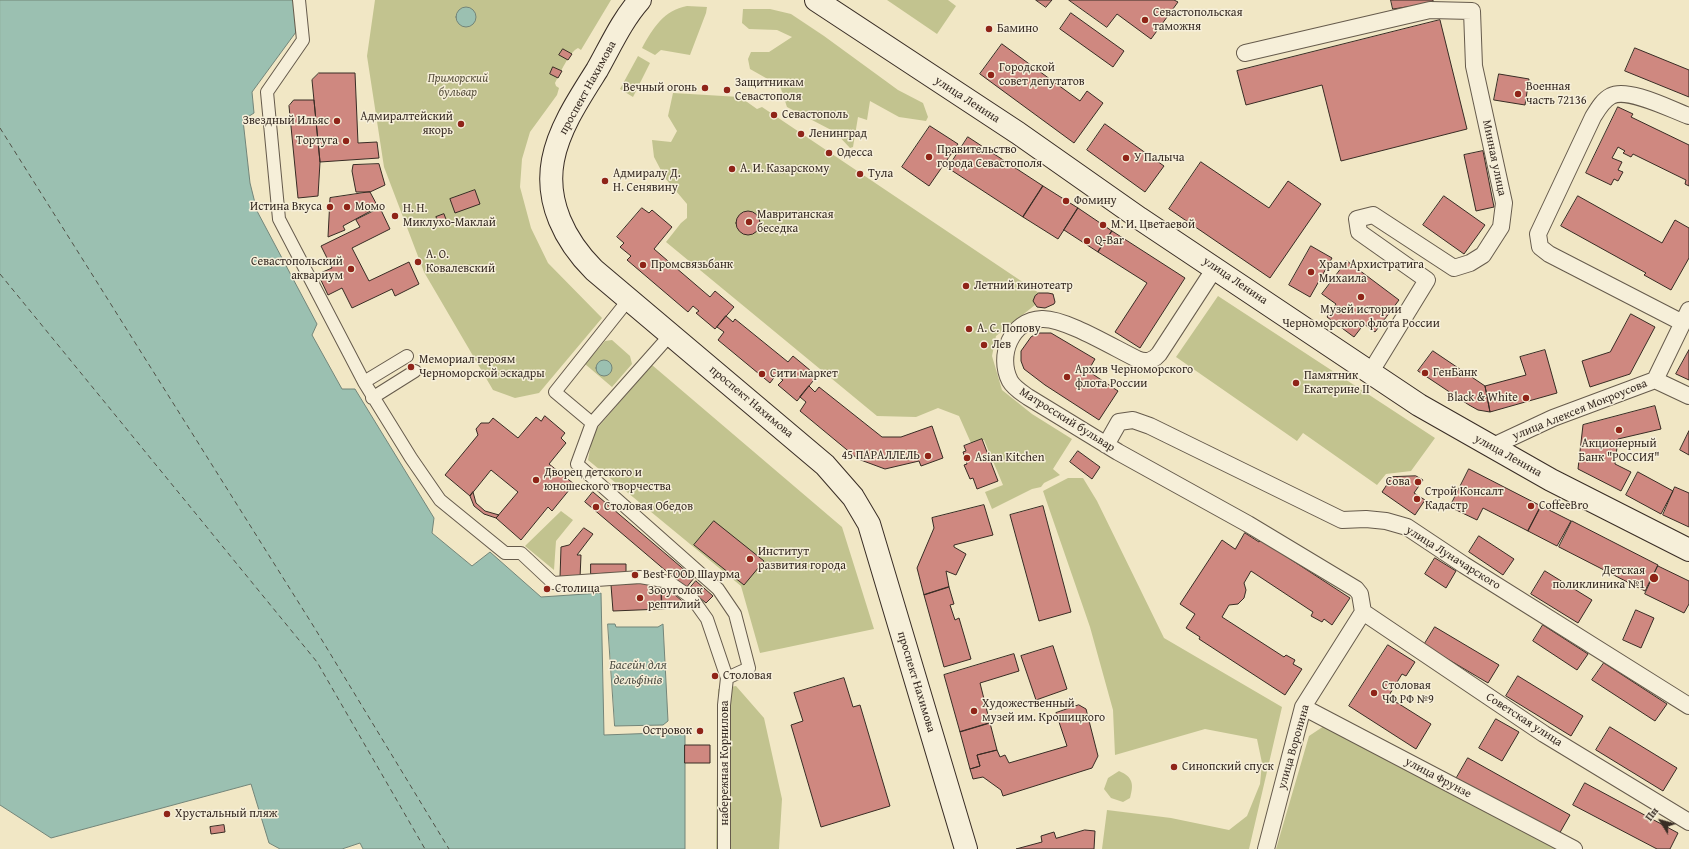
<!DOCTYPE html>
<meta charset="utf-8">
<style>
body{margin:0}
#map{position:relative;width:1689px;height:849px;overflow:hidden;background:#f1e7c5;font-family:"Gentium Book Plus",serif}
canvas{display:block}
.north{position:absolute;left:1641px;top:801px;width:40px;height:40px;-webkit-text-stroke:3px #f6efd9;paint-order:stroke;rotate:307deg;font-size:11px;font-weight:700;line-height:16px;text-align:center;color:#382c24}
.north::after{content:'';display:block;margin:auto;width:14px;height:18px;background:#382c24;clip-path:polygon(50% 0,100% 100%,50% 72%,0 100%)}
</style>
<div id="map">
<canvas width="1689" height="849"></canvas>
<div class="north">Пн</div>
</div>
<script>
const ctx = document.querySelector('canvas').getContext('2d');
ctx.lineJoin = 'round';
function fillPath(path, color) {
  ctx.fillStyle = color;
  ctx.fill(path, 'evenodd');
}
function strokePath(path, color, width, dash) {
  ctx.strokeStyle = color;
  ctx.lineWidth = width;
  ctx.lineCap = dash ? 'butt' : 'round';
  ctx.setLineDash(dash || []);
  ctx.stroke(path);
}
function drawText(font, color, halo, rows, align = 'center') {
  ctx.font = font + ' "Gentium Book Plus",serif';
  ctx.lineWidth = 3;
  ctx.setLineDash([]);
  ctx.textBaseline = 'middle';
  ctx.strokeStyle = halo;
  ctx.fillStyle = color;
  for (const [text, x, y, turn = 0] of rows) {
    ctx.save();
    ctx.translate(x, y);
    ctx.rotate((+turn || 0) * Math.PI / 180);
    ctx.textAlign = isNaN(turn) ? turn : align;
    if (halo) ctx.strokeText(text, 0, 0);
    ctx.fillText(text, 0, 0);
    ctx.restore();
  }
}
fillPath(new Path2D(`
 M375,0H611L581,50L578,48C569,52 560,74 555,83L556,86L559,88L557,95L530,132L522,159L520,187L531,228L548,263L602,318L539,393L515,398L493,390L424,272L384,167L367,56Z
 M887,0H948L956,6L937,34Z
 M687,6L707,7L706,13L690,55L661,50L655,55L642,48C653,28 664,10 687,6Z
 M743,9H770L791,14L824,36L898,90L923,103L928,117L926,121L899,117L870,101L867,120L858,117L853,147L850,148L835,132L787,107L780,86L750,69L748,59L751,52H769L792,37L777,30L749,29L742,23Z
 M638,56L650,63L633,97L620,89Z
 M673,93L740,97L757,109L762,107L1039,293L1035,305L996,336L992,356L1002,390L1032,414L1072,439L1053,469L1060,475L1044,483L1041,487L1032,489L992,509L985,492L1003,485L984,440L971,443L959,416L938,408L916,417L877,416L666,242L681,223L687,218V204L665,178L654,157L652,140L671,142L677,131L668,116Z
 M1218,296L1435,438L1411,471L1386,474L1377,485L1303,433L1297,441L1176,357Z
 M612,340L630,356L632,364L612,387L585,364L605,341Z
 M652,365L842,527L874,629L760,653L741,586L588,460L593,433Z
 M1068,478H1083L1097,501L1164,638L1282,707L1249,849H1102L1107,810L1171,818L1229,830L1247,816L1260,784L1262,763L1257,739L1205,729L1115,755L1113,710L1090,627L1043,491Z
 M561,511L573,520L556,541L554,570L525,546Z
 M736,686L764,718L782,799L779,849H716L718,689Z
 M1324,726L1568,849H1276L1309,736Z
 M1119,771C1133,777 1134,784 1130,798L1123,802L1111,798L1104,789L1108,778Z`), '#c2c38f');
const water = new Path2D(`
 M0,0H294L296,32L252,92L254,113L243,120L250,183L257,211L317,324L312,335L342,389H355L434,518L432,533L472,566L490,552L541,597L601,593L604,735L685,732V849H363L360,843L342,849H280L269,843L251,784L51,838L0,805Z
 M456 17a10 10 0 1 1 20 0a10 10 0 1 1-20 0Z
 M596 368a8 8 0 1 1 16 0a8 8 0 1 1-16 0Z
 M608,624H615L616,627H658L663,624L668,721L663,725L615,726Z`);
fillPath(water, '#9bc0b1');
strokePath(water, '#738579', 1);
strokePath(new Path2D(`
 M0,128L314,627L449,849
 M0,274L317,662L425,849`), '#515147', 1, [5, 4]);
const building = new Path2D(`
 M1036,0H1052L1046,7Z
 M1069,0H1174L1178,2L1151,39L1117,14L1107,27Z
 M1391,0H1433V3L1393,9Z
 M1071,13L1124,51L1113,67L1060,29Z
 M1440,20L1467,129L1341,161L1322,85L1246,105L1237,71Z
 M1002,44L1080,101L1087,91L1103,103L1074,143L980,74Z
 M1635,48L1689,70V97L1625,71Z
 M563,49L572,54L568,60L559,55Z
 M553,67L562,71L558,78L550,74Z
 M319,73H355L358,143L377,142L379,158L320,162L312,80Z
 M1499,74L1529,79L1525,105L1494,100Z
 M294,100H314L320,162L318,196L298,198L289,106Z
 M1618,107L1633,114L1631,117L1689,145V186L1685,184L1686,180L1633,154L1631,157L1623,153L1625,151L1618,147L1612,158L1622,162L1618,170L1623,172L1618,181L1614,179L1611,185L1586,173Z
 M1105,124L1164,166L1145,192L1087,150Z
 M930,126L958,144L929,186L902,167Z
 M968,137L1043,186L1023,217L948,168Z
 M1483,151L1494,207L1476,211L1464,155Z
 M1201,162L1269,208L1288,181L1321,204L1270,278L1169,209Z
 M379,164L385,185L370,192H356L352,171L353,165Z
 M1043,186L1078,208L1058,239L1023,217Z
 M475,190L480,204L455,213L450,199Z
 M370,192L378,207L343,226L345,230L328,237L330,198Z
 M1444,196L1485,225L1464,254L1423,225Z
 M1578,196L1662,243L1675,220L1689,228V258L1671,290L1644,275L1646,273L1561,226Z
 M380,208L390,229L352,248L369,281L409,262L419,284L395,296L392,289L352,308L342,288L328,295L318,274L332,268L321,246L360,227L356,220Z
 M642,208L649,213L652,210L672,227L654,249L710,297L715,291L734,307L715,329L696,313L699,311L693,306L688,312L627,260L631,256L620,247L624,243L617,237Z
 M1078,208L1112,231L1098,252L1064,230Z
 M736 223a12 12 0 1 1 24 0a12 12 0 1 1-24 0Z
 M444,214L447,222L440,225L436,217Z
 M1112,231L1185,278L1140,348L1115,332L1147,283L1098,252Z
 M1311,246L1332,258L1310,297L1289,285Z
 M1347,261L1399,300L1375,332L1364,324L1354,337L1327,317L1336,304L1322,294Z
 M1039,293H1048L1053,294L1055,302L1054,304L1045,308L1037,307L1033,301L1035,296Z
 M1631,314L1655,327L1630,374L1590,387L1582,361L1610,352Z
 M726,316L733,322L735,319L788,362L793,356L817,376L797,401L778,385L783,380L776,375L770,383L718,340L724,332L717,327Z
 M1039,333H1051L1095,359L1088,371L1118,391L1099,420L1045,385L1024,369L1021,361V351L1031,337Z
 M1545,350L1557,393L1490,412L1485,386L1526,375L1520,357Z
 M1689,350V380L1676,374Z
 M1433,351L1485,386L1490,412L1478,410L1469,405L1418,371Z
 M809,386L815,392L819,387L882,437H901L932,426L943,458L921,466L919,461L885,469L858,459L800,411L806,402L800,397Z
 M1655,406L1661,429L1618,439L1615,464L1631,472L1621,491L1578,469L1583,425Z
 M545,416L565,433L561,438L566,443L549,464L574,484L552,511L548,507L521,540L496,518L518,492L491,470L470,496L445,475L478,435L476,429L481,423H489L493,418L518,438L536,417L541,421Z
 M1689,431V455L1680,450Z
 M982,439L998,481L977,489L973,478L970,479L964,465L967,464L963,452L966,451L964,446Z
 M1078,451L1100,467L1092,479L1070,462Z
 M1469,469L1541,506L1528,531L1483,508L1477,520L1450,507Z
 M1638,472L1673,491L1661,514L1626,495Z
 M1416,476L1423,480L1414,493L1425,500L1415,515L1382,492L1392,477Z
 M1675,487L1689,493V527L1663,515Z
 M473,492L476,503L485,511L499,515L496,518L484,514L474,506L470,496Z
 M593,492L694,578L686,588L585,502Z
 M984,505L993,535L954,545V547L966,554L956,575L946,571L949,587L924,595L917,568L934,528L932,518Z
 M1043,506L1071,612L1039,621L1010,515Z
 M1541,506L1571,521L1557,546L1528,531Z
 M714,521L764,561L744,585L694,545Z
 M1572,521L1658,565L1645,591L1559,547Z
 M584,528L593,534L577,555H581L580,578H560L561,547L569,545Z
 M1245,533L1259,542L1261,540L1350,598L1332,625L1324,619L1322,622L1311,616L1313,612L1251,571L1244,583L1246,590L1244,598L1238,604L1229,605L1222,617L1284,657L1286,655L1295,660L1293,664L1302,669L1285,695L1199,639L1200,637L1186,628L1195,614L1180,604L1222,540L1235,549Z
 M1479,536L1514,559L1503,575L1469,552Z
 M1435,558L1456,571L1446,588L1425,574Z
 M591,564H626V577L611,573L591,574Z
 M1658,566L1689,581V604L1684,613L1645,594Z
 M1545,571L1592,600L1578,623L1531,594Z
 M696,581L713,596L706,603L689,589Z
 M661,583L662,609L613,611L611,585Z
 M661,583L688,606L662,609Z
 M949,587L954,604L950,605L955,620L959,618L971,659L944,667L924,595Z
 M1636,610L1654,618L1641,648L1623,640Z
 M1543,625L1588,654L1577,670L1533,641Z
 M1435,627L1499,665L1488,683L1424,645Z
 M1388,645L1415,662L1406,676L1402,674L1388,697L1431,724L1416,749L1349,706Z
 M1053,646L1067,689L1036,700L1021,656Z
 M1014,654L1019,671L980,683L990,723L960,732L944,675Z
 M1604,663L1667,704L1655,721L1592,680Z
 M1518,676L1583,716L1571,736L1506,696Z
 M844,678L853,707L860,705L890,806L821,827L791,725L803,721L794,693Z
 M1079,705L1086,709L1098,756L1092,768L1003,796L1001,790L983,777L973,779L970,769L980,766L977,755L997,750L1000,757L1005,755L1009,763L1067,746L1056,713Z
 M1496,719L1519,732L1502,761L1479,748Z
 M990,723L997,750L977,755L980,766L970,769L960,732Z
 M1610,727L1677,768L1663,791L1596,750Z
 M685,745H710V763H685Z
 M1468,758L1570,815L1558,836L1456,779Z
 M1585,783L1678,833L1670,849H1657L1573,805Z
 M224,825L225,832L211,834L210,827Z
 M1085,830L1095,831L1094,849H1016L1042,842L1041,836L1054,832L1056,838Z`);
fillPath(building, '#cf8880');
strokePath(building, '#382c24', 1);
const pedestrian = new Path2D(`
 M299,0L303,40L267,92L279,219L364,382L411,458L440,500L505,553H521L553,583L640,577L669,582L692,598L707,619L727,678L724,705V849
 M629,299L555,392L592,423L671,334
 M364,382L407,356
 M372,398L415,371
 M592,423L577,464L718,589L735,614L749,668L727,678`);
const minor = new Path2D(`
 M1245,53L1430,10L1472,11L1474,66L1504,203L1501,227L1483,255L1470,263L1454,268L1373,215L1357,219L1359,232L1427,280L1370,373
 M1215,268L1159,354C1153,361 1146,363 1137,359C1114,348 1065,318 1042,319C1011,320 997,356 1010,381C1014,388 1021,392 1028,397L1118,452L1248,524L1356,589L1360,594L1363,612
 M1683,323L1549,254L1540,247L1538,234L1593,117C1598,109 1603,100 1611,96C1628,87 1672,110 1689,116
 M1655,380L1689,396
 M1106,445L1119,422L1133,420L1150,426L1342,520L1366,519L1386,521L1407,527L1464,565L1689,706
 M1491,447L1553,418L1655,380L1689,310
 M1363,612L1544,734L1689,822
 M1303,707L1574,849
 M1266,849L1303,707L1363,612`);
const secondary = new Path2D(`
 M640,0C622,20 610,47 597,70C580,97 559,128 553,160C545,202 565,241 594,270L825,465L853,497L869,524L966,849
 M816,0L1018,133L1139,218L1419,405L1551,480L1689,550`);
strokePath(pedestrian, '#665b4c', 14);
strokePath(minor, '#665b4c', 18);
strokePath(secondary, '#382c24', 24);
strokePath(pedestrian, '#f6efd9', 12);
strokePath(minor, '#f6efd9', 16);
strokePath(secondary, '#f6efd9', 22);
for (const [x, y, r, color] of [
 [1145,20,4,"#8f2418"],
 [989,29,4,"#8f2418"],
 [991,75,4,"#8f2418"],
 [705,88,4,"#8f2418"],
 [727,90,4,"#8f2418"],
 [1518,94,4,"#8f2418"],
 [774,115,4,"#8f2418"],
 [337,121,4,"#8f2418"],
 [461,124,4,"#8f2418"],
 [801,134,4,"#8f2418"],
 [346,141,4,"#8f2418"],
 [829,153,4,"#8f2418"],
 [929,157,4,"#8f2418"],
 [1126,158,4,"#8f2418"],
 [732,169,4,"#8f2418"],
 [860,174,4,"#8f2418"],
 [605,181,4,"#8f2418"],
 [1066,201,4,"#8f2418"],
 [330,207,4,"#8f2418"],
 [347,207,4,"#8f2418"],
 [395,216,4,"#8f2418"],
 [749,222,4,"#8f2418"],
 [1103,225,4,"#8f2418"],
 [1087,241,4,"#8f2418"],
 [418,262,4,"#8f2418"],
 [643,265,4,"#8f2418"],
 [351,269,4,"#8f2418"],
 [1311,272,4,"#8f2418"],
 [966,286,4,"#8f2418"],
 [1361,297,4,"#8f2418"],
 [969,329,4,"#8f2418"],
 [984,345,4,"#8f2418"],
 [411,367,4,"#8f2418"],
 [1425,373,4,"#8f2418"],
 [762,374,4,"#8f2418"],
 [1067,377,4,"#8f2418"],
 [1296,383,4,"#8f2418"],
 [1526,398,4,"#8f2418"],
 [1619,430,4,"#8f2418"],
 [928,456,4,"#8f2418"],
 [967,458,4,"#8f2418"],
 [536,480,4,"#8f2418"],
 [1418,482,4,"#8f2418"],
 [1417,499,4,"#8f2418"],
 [1531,506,4,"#8f2418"],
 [596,507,4,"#8f2418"],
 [750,559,4,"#8f2418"],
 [635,575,4,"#8f2418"],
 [1654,578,5,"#8f2418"],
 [547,589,4,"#8f2418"],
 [640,598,4,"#8f2418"],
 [715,676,4,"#8f2418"],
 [1374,693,4,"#8f2418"],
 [974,711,4,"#8f2418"],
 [700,731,4,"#8f2418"],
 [1174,767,4,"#8f2418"],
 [167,814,4,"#8f2418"]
]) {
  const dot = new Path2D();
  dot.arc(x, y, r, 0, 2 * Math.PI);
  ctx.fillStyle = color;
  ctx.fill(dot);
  strokePath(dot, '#f6efd9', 1.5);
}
drawText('12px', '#382c24', '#f6efd9', [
 ["Севастопольская",1153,13],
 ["таможня",1153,27],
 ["Бамино",997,29],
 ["Городской",999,68],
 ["совет депутатов",999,82],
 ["Защитникам",735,83],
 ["Севастополя",735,97],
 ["Военная",1526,87],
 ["часть 72136",1526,101],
 ["Вечный огонь",697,88,"right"],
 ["Севастополь",782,115],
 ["Адмиралтейский",453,117,"right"],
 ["якорь",453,131,"right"],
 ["Звездный Ильяс",329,121,"right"],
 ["Ленинград",809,134],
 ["Тортуга",338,141,"right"],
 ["Правительство",937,150],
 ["города Севастополя",937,164],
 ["Одесса",837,153],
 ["У Палыча",1134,158],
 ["А. И. Казарскому",740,169],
 ["Адмиралу Д.",613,174],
 ["Н. Сенявину",613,188],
 ["Тула",868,174],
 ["Фомину",1074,201],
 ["Истина Вкуса",322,207,"right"],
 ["Момо",355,207],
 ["Н. Н.",403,209],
 ["Миклухо-Маклай",403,223],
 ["Мавританская",757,215],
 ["беседка",757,229],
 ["М. И. Цветаевой",1111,225],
 ["Q-Bar",1095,241],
 ["А. О.",426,255],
 ["Ковалевский",426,269],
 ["Севастопольский",343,262,"right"],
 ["аквариум",343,276,"right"],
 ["Промсвязьбанк",651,265],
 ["Храм Архистратига",1319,265],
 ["Михаила",1319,279],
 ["Летний кинотеатр",974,286],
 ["Музей истории",1361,310,"center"],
 ["Черноморского флота России",1361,324,"center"],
 ["А. С. Попову",977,329],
 ["Лев",992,345],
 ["Мемориал героям",419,360],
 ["Черноморской эскадры",419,374],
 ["Архив Черноморского",1075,370],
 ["флота России",1075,384],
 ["ГенБанк",1433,373],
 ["Сити маркет",770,374],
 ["Памятник",1304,376],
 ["Екатерине II",1304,390],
 ["Black & White",1518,398,"right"],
 ["Акционерный",1619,444,"center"],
 ["Банк \"РОССИЯ\"",1619,458,"center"],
 ["45 ПАРАЛЛЕЛЬ",920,456,"right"],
 ["Asian Kitchen",975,458],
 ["Дворец детского и",544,473],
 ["юношеского творчества",544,487],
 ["Сова",1410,482,"right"],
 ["Строй Консалт",1425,492],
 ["Кадастр",1425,506],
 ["CoffeeBro",1539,506],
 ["Столовая Обедов",604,507],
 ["Институт",758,552],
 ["развития города",758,566],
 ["Детская",1645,571,"right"],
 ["поликлиника №1",1645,585,"right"],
 ["Best FOOD Шаурма",643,575],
 ["Столица",555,589],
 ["Зооуголок",648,591],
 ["рептилий",648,605],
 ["Столовая",723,676],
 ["Столовая",1382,686],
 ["ЧФ РФ №9",1382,700],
 ["Художественный",982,704],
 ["музей им. Крошицкого",982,718],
 ["Островок",692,731,"right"],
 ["Синопский спуск",1182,767],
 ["Хрустальный пляж",175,814]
], 'left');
drawText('italic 12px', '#5a523f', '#f6efd9', [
 ["Приморский",458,79],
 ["бульвар",458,93]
]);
drawText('12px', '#382c24', '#f6efd9', [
 ["проспект Нахимова",588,88,-61],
 ["улица Ленина",967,100,33],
 ["Минная улица",1494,158,78],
 ["улица Ленина",1235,281,34],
 ["проспект Нахимова",751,402,40],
 ["улица Алексея Мокроусова",1580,410,-22],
 ["Матросский бульвар",1067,420,32],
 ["улица Ленина",1508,456,29],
 ["улица Луначарского",1453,558,32],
 ["проспект Нахимова",916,682,73],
 ["Советская улица",1524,720,33],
 ["улица Воронина",1294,747,-74],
 ["набережная Корнилова",725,763,-90],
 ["улица Фрунзе",1438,778,28]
]);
drawText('italic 13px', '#515147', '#f6efd9', [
 ["Басейн для",638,666],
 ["дельфiнiв",638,681]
]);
</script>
